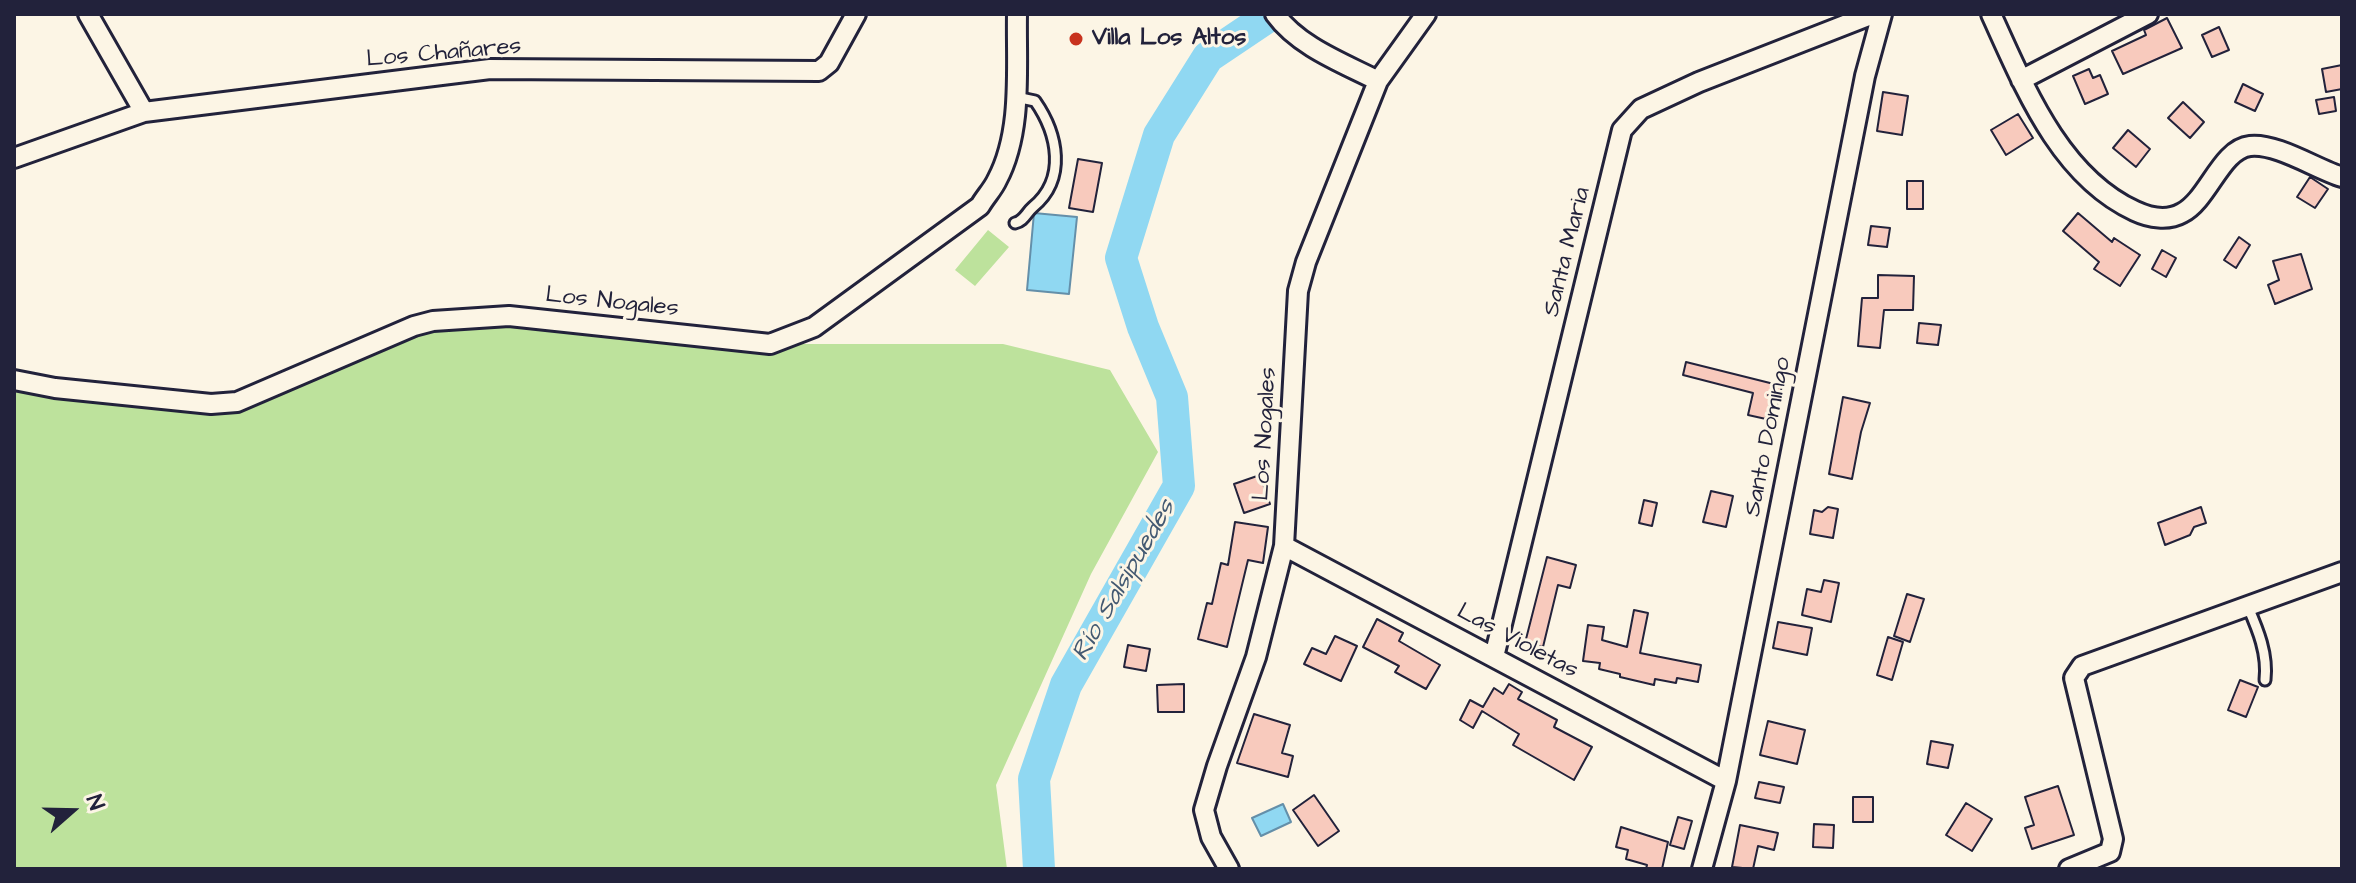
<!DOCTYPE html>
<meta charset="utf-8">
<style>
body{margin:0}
#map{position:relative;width:2356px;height:883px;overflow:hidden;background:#fcf5e5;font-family:"Architects Daughter",sans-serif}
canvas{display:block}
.frame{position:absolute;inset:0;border:16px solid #22223b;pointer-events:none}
.north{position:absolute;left:32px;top:771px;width:80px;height:80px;-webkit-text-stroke:6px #fcf5e5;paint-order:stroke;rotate:70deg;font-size:22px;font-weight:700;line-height:32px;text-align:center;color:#22223b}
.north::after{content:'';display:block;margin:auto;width:28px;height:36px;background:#22223b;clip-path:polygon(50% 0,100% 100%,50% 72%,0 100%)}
</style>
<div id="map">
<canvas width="2356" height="883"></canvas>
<div class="frame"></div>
<div class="north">N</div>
</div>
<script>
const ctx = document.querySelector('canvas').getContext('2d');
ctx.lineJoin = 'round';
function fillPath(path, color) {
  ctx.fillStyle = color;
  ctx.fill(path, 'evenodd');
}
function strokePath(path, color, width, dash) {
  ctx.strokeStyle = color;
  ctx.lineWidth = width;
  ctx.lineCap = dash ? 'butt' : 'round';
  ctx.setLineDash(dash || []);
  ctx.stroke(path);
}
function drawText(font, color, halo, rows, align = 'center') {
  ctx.font = font + ' "Architects Daughter",sans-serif';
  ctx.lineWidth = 6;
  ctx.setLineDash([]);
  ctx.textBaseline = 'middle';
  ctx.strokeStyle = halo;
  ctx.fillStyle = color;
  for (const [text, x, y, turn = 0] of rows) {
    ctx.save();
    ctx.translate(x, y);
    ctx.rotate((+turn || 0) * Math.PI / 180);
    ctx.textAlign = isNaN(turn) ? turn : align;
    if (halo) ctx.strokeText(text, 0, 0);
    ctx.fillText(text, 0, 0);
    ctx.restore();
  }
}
fillPath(new Path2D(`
 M988,230L1009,247L975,286L955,270Z
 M509,316L770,344H1003L1110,370L1158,452L1091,574L996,785L1007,869H14V380L211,404L414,326Z`), '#bde29c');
const water = new Path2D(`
 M1034,213L1077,217L1069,294L1027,290Z
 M1283,804L1291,822L1261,836L1252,818Z`);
fillPath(water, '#90d8f2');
strokePath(water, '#648fa9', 2);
strokePath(new Path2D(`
 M1039,869L1034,779L1066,685L1179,486L1172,397L1143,327L1121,258L1159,135L1208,57L1272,14`), '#90d8f2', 32);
const building = new Path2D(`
 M2167,18L2182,48L2123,74L2112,51L2146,35L2144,30Z
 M2219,27L2229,50L2212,57L2202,35Z
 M2342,65V89L2326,92L2322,69Z
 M2089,69L2093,78L2100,75L2108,94L2085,104L2073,76Z
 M2243,84L2263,94L2255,111L2235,102Z
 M1883,92L1908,96L1902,135L1877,131Z
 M2334,97L2336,111L2319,114L2316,100Z
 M2183,102L2204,122L2190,138L2168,118Z
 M2018,114L2033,138L2006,155L1991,130Z
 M2128,130L2150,149L2136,167L2113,148Z
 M1078,159L1102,163L1093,212L1069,208Z
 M2310,177L2328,189L2315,208L2297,197Z
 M1907,181H1923V209H1907Z
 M2078,213L2112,242L2114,238L2140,255L2120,286L2094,269L2099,262L2063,231Z
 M1871,226L1890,228L1887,247L1868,245Z
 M2239,237L2250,245L2236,268L2224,260Z
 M2162,250L2176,258L2166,277L2152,269Z
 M2301,254L2312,289L2275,304L2268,285L2279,280L2273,261Z
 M1878,275L1914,276L1913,310H1884L1880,348L1858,346L1862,298H1878Z
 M1919,323L1941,325L1938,345L1917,343Z
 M1686,362L1782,386L1777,405L1770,403L1766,419L1748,415L1753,393L1683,375Z
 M1843,397L1870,403L1861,432L1852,479L1829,474Z
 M1260,475L1270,504L1244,513L1234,484Z
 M1711,491L1733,496L1726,527L1703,522Z
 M1644,500L1657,503L1652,526L1639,523Z
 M1828,507L1838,509L1833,538L1810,534L1814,510L1822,512Z
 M2201,507L2206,523L2194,527L2190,535L2165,545L2158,523Z
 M1235,522L1268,527L1263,563L1248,560L1227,647L1198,639L1207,603L1212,604L1221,563L1228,565Z
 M1547,557L1576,565L1570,588L1558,585L1543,647L1525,643Z
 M1824,580L1839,583L1831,622L1802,615L1807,589L1821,592Z
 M1907,594L1924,599L1910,642L1894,636Z
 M1634,610L1648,613L1640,653L1701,665L1698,682L1677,678L1676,683L1655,679L1654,685L1620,677V674L1599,669L1600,663L1583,661L1588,625L1604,627L1602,640L1627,647Z
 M1377,619L1403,633L1399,641L1440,665L1426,689L1395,672L1399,666L1363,647Z
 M1778,622L1812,628L1807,655L1773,648Z
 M1335,636L1357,646L1341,681L1304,664L1312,648L1326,654Z
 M1888,637L1903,642L1892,680L1877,675Z
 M1128,645L1150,649L1146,671L1124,667Z
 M2240,680L2258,687L2246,717L2228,710Z
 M1184,684V712H1158L1157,685Z
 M1509,684L1522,692L1518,699L1557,720L1554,727L1592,747L1574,780L1513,745L1519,734L1482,711L1473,728L1460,720L1470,700L1483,707L1494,688L1503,694Z
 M1254,714L1290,725L1282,753L1293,756L1288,777L1237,763Z
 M1768,721L1805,730L1797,764L1760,755Z
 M1931,741L1953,745L1948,768L1927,764Z
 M1759,782L1784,787L1780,803L1755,798Z
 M2058,786L2074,835L2032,849L2025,828L2034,825L2025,797Z
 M1314,795L1339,831L1318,846L1293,810Z
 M1853,797H1873V822H1853Z
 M1966,803L1992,819L1972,851L1946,835Z
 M1678,817L1692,821L1684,849L1670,845Z
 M1814,824L1834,825L1833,848L1813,847Z
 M1740,825L1778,833L1774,850L1758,846L1753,869L1732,867Z
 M1621,827L1668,842L1662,869H1646L1647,865L1626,859L1628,850L1616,847Z`);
fillPath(building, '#f8cabd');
strokePath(building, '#22223b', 2);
const service = new Path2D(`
 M1015,223C1024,221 1026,213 1033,207C1067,179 1058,134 1035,101L1016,97
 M2248,607C2258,630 2268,654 2265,680`);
const minor = new Path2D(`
 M88,14L144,112
 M1275,14C1299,47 1343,63 1378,81
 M1991,14C2024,86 2059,176 2135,211C2150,218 2168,221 2182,213C2208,200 2221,149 2250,146C2277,143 2316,169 2342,177
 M2021,80L2148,14
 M14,158L144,112L490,69L819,71L829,63L856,14
 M14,380L55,388L211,404L237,402L414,326L433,321L509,316L770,344L814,327L980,206C985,197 993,189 997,180C1023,131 1016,68 1017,14
 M1284,546L1726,781
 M1494,657L1622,130L1641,109L1699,82L1873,14
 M1229,869L1211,837L1204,810L1217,766L1256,657L1284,546L1298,291L1306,262L1378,81L1426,14
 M1702,869L1726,781L1865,76L1882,14
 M2069,869L2110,852L2113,839L2074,678L2082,666L2342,572`);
strokePath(service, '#22223b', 15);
strokePath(minor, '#22223b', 24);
strokePath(service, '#fcf5e5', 9);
strokePath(minor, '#fcf5e5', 18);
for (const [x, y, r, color] of [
 [1076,39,8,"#c8321e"]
]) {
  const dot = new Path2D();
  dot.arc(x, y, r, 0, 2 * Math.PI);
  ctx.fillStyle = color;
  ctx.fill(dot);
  strokePath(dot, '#fcf5e5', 3);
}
drawText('bold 24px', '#22223b', '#fcf5e5', [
 ["Villa Los Altos",1092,39]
], 'left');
drawText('24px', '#22223b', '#fcf5e5', [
 ["Los Chañares",444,54,-5],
 ["Santa Maria",1568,252,-76],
 ["Los Nogales",612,303,6],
 ["Los Nogales",1266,434,-87],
 ["Santo Domingo",1769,437,-79],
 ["Las Violetas",1517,642,28]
]);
drawText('italic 26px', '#435972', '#fcf5e5', [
 ["Río Salsipuedes",1125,581,-60]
]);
</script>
